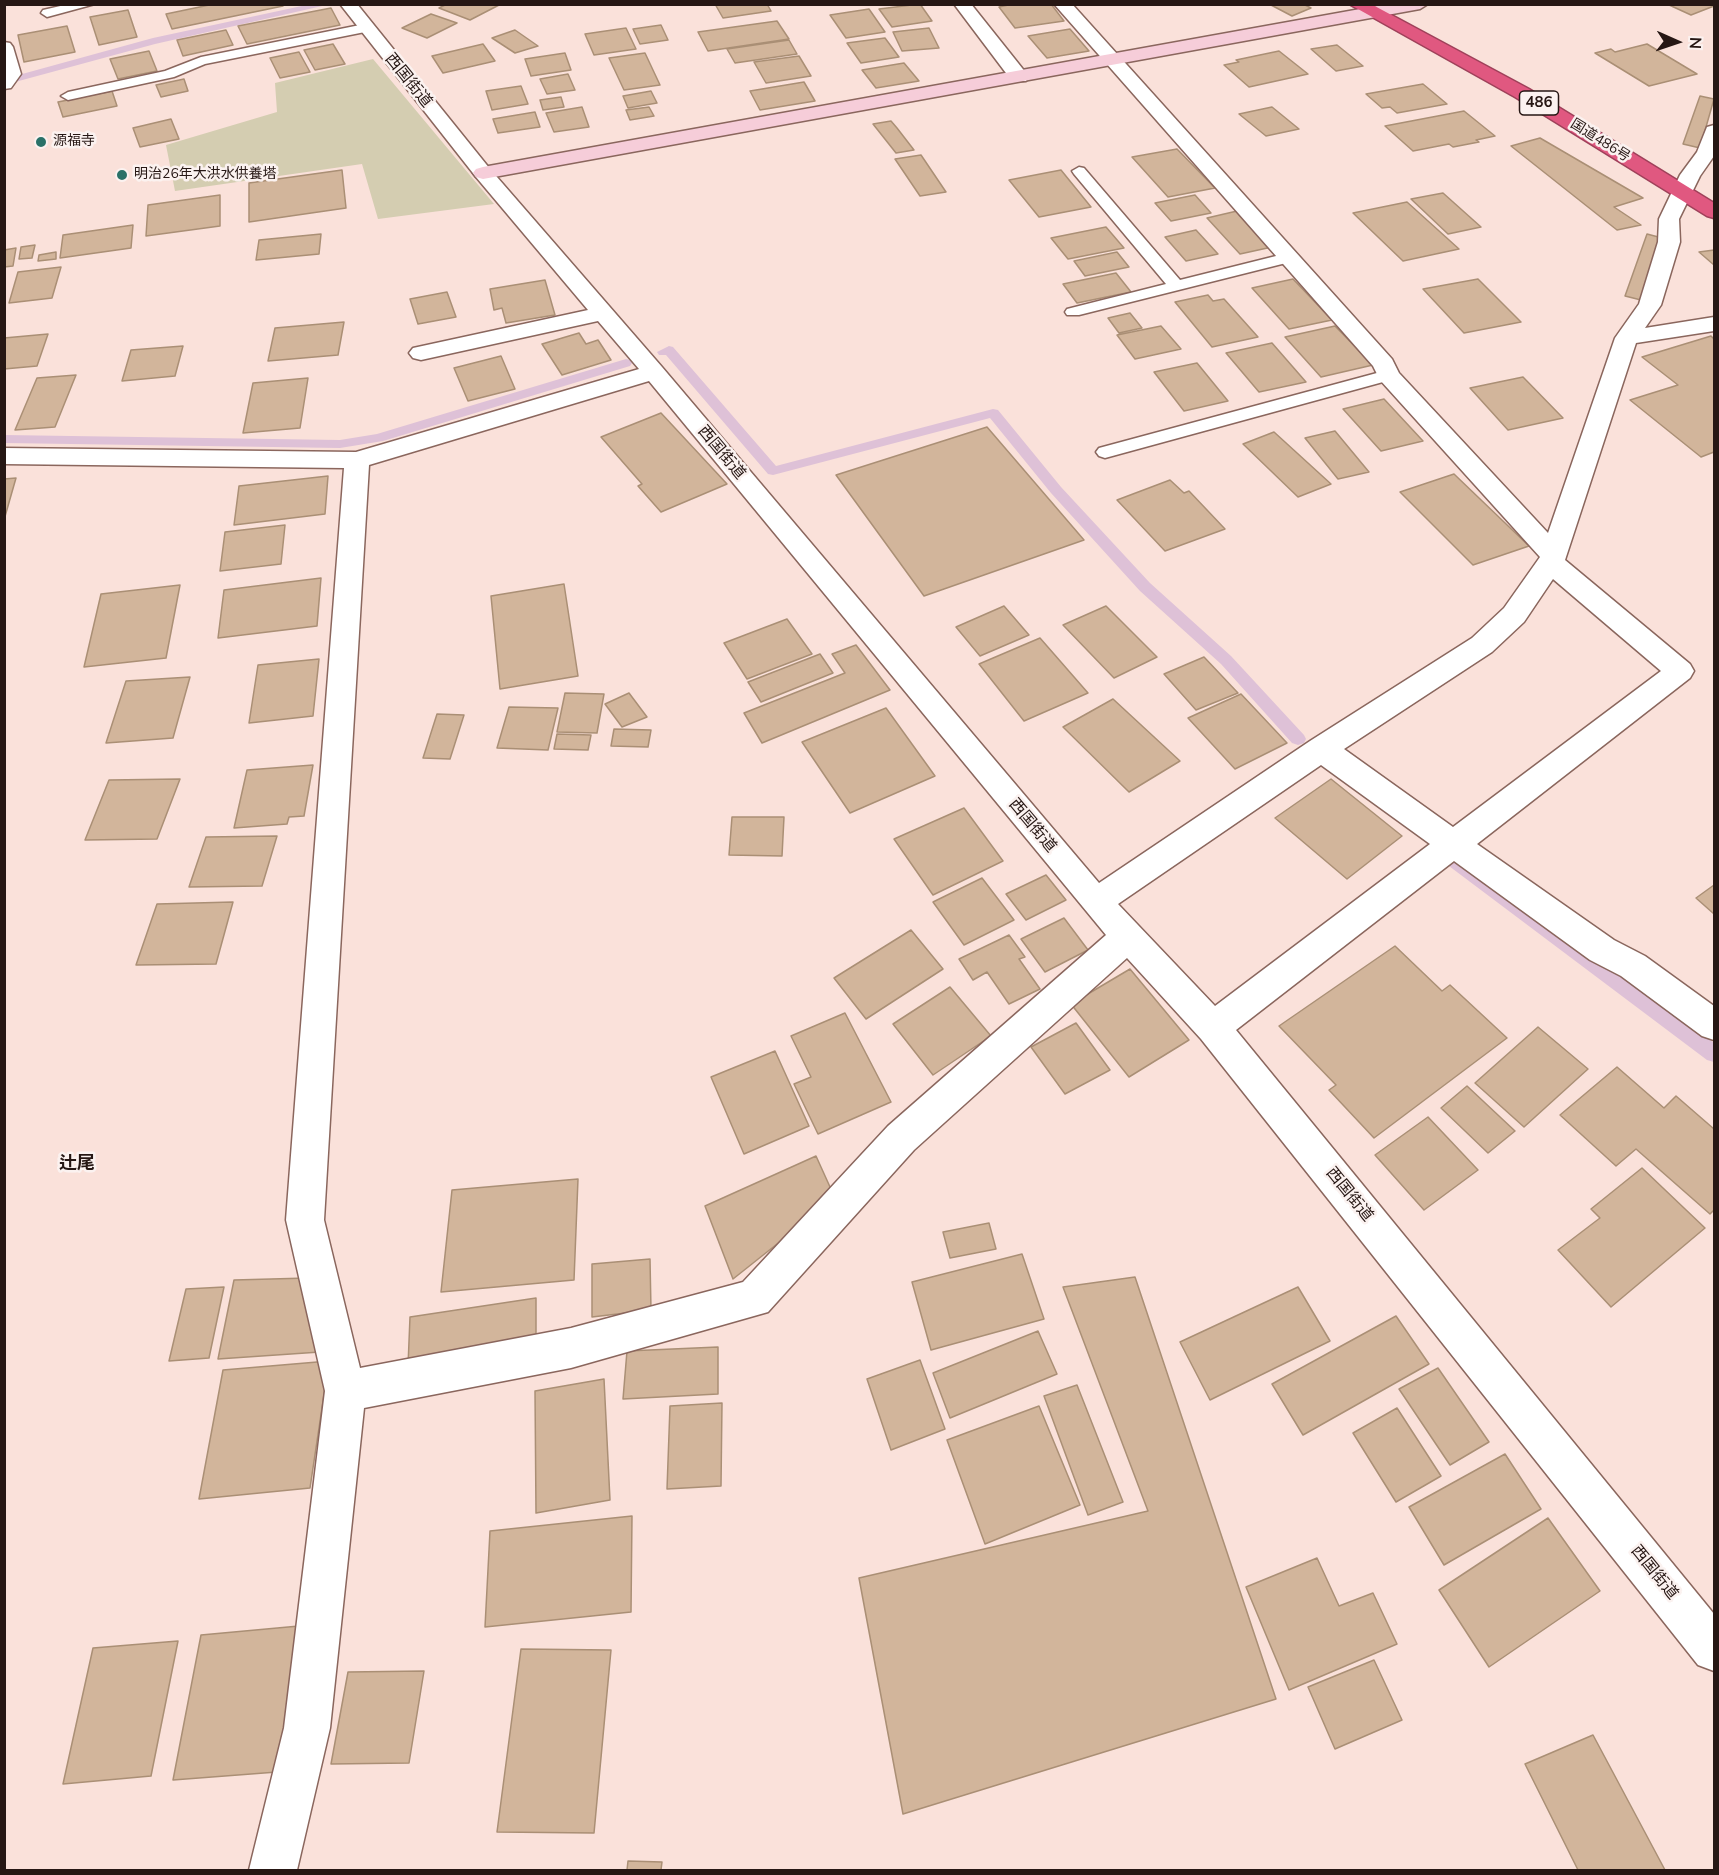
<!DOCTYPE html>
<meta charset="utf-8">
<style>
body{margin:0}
#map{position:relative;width:1719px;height:1875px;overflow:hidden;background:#fae1da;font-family:"Nunito Sans",sans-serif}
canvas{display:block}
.frame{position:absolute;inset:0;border:6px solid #261714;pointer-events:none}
.north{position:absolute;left:1647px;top:12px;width:60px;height:60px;-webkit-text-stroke:4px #fbf2f0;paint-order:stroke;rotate:93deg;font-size:16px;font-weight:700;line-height:24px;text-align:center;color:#261714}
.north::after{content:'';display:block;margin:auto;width:21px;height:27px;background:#261714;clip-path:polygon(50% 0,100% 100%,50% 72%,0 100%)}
</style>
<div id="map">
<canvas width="1719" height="1875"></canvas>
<div class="frame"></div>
<div class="north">N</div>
</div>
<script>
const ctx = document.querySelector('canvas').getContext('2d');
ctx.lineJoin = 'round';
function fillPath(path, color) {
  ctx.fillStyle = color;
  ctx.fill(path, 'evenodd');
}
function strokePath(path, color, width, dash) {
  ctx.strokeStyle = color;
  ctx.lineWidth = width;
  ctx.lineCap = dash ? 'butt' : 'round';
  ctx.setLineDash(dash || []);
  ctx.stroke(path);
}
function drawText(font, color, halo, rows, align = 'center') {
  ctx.font = font + ' "Nunito Sans","Noto Sans JP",sans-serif';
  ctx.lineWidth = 5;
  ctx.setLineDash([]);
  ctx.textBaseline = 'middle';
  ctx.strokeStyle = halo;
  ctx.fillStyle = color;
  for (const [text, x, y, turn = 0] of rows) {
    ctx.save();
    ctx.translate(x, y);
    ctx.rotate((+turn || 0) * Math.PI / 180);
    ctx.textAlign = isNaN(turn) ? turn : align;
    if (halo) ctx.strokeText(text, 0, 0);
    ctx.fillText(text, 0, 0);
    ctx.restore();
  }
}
fillPath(new Path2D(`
 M373,59L494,204L378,219L362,164L175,191L166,145L277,112L275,83Z`), '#d4cdb1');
fillPath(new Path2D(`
 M311,4H331L155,44L4,85V79L153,38Z
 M669,346L673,347L776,466L993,409L998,410L1061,487L1150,583L1231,656L1304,735L1306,739L1304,743L1298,745L1292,743L1221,664L1140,591L1051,493L990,418L773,475L768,474L666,355H659L657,352Z
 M626,359L630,360L632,363L630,366L383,441L340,448L4,443V435L340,440L377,434Z
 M1439,842L1445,844L1714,1043V1062L1707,1060L1433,854L1430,849L1433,844Z`), '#dec1d7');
const building = new Path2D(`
 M214,4H283V6L172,29L166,14Z
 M447,4H501L470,20L439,8Z
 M715,4H767L771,11L723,18Z
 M920,4L932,21L892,27L879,9Z
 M1013,4H1051L1064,21L1015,28L999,7Z
 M1303,4L1311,8L1292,16L1271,5Z
 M1667,4H1714V6L1691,15Z
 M331,8L340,25L247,44L238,26Z
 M869,9L885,32L846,38L830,15Z
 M128,10L137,37L99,45L90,17Z
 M431,14L457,23L427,38L402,28Z
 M777,21L789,39L708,51L698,32Z
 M661,25L668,40L640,44L633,29Z
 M67,26L75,52L24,62L18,35Z
 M626,28L636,49L594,55L585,34Z
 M929,28L939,48L902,51L893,32Z
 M1070,29L1089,51L1047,58L1028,36Z
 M226,30L233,45L183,56L177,40Z
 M515,30L538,46L515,53L492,38Z
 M885,38L899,57L861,63L847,43Z
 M789,40L797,54L735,63L727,49Z
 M333,44L345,64L315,70L304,50Z
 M483,44L495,61L443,73L432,56Z
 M1647,44L1697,74L1649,86L1595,53L1611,49L1615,52Z
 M1337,45L1363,66L1336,71L1311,49Z
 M149,51L157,71L118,79L110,59Z
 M1279,51L1308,74L1249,87L1224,65L1239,62L1236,60Z
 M299,52L310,72L280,78L270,58Z
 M565,53L571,70L531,76L525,59Z
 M645,53L660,85L624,90L609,58Z
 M799,56L811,76L766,83L754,62Z
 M904,63L919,81L876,88L862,70Z
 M568,74L575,90L547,94L540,79Z
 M184,79L188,91L161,97L156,85Z
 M804,82L815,101L760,110L750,91Z
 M1423,84L1447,104L1397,113L1390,107L1382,108L1366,94Z
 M521,86L528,104L492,110L486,91Z
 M112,91L117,106L63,117L58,102Z
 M651,91L657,103L628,108L623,96Z
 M1700,96L1714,99L1700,148L1683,144Z
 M561,97L564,107L543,110L540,100Z
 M582,107L589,127L554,132L546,113Z
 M649,107L654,116L630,120L626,110Z
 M1272,107L1299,129L1266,136L1239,114Z
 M1464,111L1495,136L1476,140L1479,142L1453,147L1449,144L1413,151L1385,126Z
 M535,112L540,127L498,133L493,119Z
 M171,119L179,139L140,147L133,128Z
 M891,121L897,128L914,150L896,153L873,124Z
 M1540,138L1643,198L1614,207L1641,225L1617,230L1511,146Z
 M1177,149L1215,188L1168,197L1132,157Z
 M921,155L946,192L920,196L895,159Z
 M342,170L346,208L249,222V183Z
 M1061,170L1091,207L1039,217L1009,180Z
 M1443,193L1481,227L1448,234L1411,199Z
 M220,195V226L146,236L148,205Z
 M1195,195L1211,213L1171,221L1155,203Z
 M1407,202L1459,249L1403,261L1353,213Z
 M1237,211L1272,247L1240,254L1207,218Z
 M133,225L131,248L60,258L63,235Z
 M1106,227L1124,248L1068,259L1051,238Z
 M1196,230L1218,254L1186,261L1165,237Z
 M321,234L319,254L256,260L259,240Z
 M1647,234L1666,239L1645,301L1625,296Z
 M35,245L32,258L19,259L21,247Z
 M16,248L13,266L4,267V250Z
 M1714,250V265L1699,252Z
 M56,252V259L38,261L39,255Z
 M1117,252L1129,267L1085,276L1074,261Z
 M61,267L52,298L9,303L18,272Z
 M1116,273L1131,292L1077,303L1063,284Z
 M1293,279L1332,320L1289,329L1252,288Z
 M1478,279L1521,322L1464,333L1423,289Z
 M545,280L555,315L506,323L502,308L494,310L490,289Z
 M447,292L456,317L418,324L410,299Z
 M1208,295L1213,301L1224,299L1258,337L1212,347L1175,302Z
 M1130,313L1142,328L1119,333L1108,318Z
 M344,322L338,355L268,361L275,328Z
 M1161,326L1181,349L1135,359L1117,335Z
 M1335,326L1373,365L1321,377L1285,337Z
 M579,333L586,344L598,340L611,360L562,375L542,344Z
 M48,334L37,366L4,369V338Z
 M1711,336L1714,339V452L1701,457L1630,400L1678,385L1642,357Z
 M1272,343L1306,382L1259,392L1226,353Z
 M183,346L175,376L122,381L131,350Z
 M501,356L515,389L468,401L454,368Z
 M1197,363L1228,401L1184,411L1154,372Z
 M76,375L55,427L15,430L37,378Z
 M1523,377L1563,418L1508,430L1470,388Z
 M308,378L300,428L243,433L253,383Z
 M1384,399L1423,441L1381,451L1343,409Z
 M661,413L727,484L661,512L638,486L642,484L601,437Z
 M987,427L1084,540L924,596L836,475Z
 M1335,431L1369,472L1338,479L1305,438Z
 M1274,432L1331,484L1298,497L1243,444Z
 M1454,474L1529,546L1473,565L1400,492Z
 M328,476L325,514L234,525L239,486Z
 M16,478L4,520V479Z
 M1170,480L1184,493L1189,491L1225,529L1165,551L1117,500Z
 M285,525L281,564L220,571L225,532Z
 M321,578L317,626L218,638L224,590Z
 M564,584L578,676L500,689L491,596Z
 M180,585L166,658L84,667L101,594Z
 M1004,606L1029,635L980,656L956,627Z
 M1106,606L1157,657L1114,678L1063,625Z
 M787,619L812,654L747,679L724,643Z
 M1040,638L1088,693L1024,721L979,664Z
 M856,645L890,690L762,743L744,713L845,673L832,654Z
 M820,654L833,673L761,702L748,682Z
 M1204,657L1238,693L1196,710L1164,674Z
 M319,659L313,716L249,723L258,665Z
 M190,677L173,738L106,743L126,681Z
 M565,693L604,694L597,733L557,732Z
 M629,693L647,717L622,727L605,704Z
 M1241,694L1287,743L1235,769L1188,718Z
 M1113,699L1180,761L1129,792L1063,727Z
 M509,707L558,708L548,750L497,748Z
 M886,708L935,776L850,813L802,742Z
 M437,714L464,715L450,759L423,758Z
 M614,729L651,730L648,747L611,746Z
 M557,734L591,735L588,750L554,749Z
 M313,765L304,816L289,817L287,824L234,828L247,770Z
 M180,779L157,839L85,840L109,780Z
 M1331,779L1402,836L1347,879L1275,818Z
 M964,808L1003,861L933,895L894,839Z
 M732,817H784L782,856L729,855Z
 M277,836L262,886L189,887L206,837Z
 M1046,875L1066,900L1026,920L1006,894Z
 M982,878L1014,920L964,945L933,902Z
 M1714,885V914L1696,898Z
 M233,902L216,964L136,965L157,904Z
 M1064,918L1088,950L1045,972L1021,939Z
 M911,930L943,969L866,1019L834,978Z
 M1009,935L1025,957L1019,959L1040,989L1009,1004L987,972L973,980L959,959Z
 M1395,946L1442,991L1450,985L1507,1038L1374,1138L1329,1090L1336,1085L1279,1026Z
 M1130,969L1189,1040L1129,1077L1071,1004Z
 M950,987L991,1036L933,1075L893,1024Z
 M845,1013L891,1102L818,1134L794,1084L811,1077L791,1036Z
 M1076,1023L1110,1070L1065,1094L1031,1047Z
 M1538,1027L1588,1069L1524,1127L1475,1083Z
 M775,1051L809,1126L744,1154L711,1077Z
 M1617,1067L1664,1108L1676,1096L1714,1129V1210L1710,1214L1636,1149L1616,1166L1560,1115Z
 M1467,1086L1515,1131L1488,1153L1441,1108Z
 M1428,1117L1478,1170L1424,1210L1375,1155Z
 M816,1156L835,1198L733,1279L705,1206Z
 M1642,1168L1705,1228L1611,1307L1558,1250L1600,1218L1591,1209Z
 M578,1179L574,1280L441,1292L452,1190Z
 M989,1223L996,1249L950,1258L943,1232Z
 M1022,1254L1044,1319L931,1350L912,1282Z
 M650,1259L651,1310L592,1317V1264Z
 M1135,1277L1276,1699L903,1814L859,1578L1148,1511L1063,1287Z
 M308,1278L320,1352L218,1359L234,1280Z
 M224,1287L209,1358L169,1361L186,1289Z
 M1298,1287L1330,1341L1210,1400L1180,1342Z
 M536,1298V1346L408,1366L410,1317Z
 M1396,1316L1429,1364L1303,1435L1272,1384Z
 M1038,1331L1057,1374L950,1418L933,1373Z
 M718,1347V1394L623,1399L627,1351Z
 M920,1360L945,1429L891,1450L867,1379Z
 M329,1361L310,1488L199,1499L223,1370Z
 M1438,1368L1489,1442L1450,1465L1399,1389Z
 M604,1379L610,1500L536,1513L535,1391Z
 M1077,1385L1123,1502L1088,1515L1044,1396Z
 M722,1403L721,1486L667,1489L670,1406Z
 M1039,1406L1080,1505L985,1544L947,1440Z
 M1397,1408L1441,1476L1396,1502L1353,1433Z
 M1505,1454L1541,1509L1444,1565L1409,1507Z
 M632,1516L631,1612L485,1627L490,1531Z
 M1548,1518L1600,1591L1489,1667L1439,1590Z
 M1317,1558L1339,1606L1373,1593L1397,1644L1289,1690L1246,1587Z
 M299,1626L277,1772L173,1780L201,1635Z
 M178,1641L151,1776L63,1784L93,1648Z
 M521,1649L611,1650L594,1833L497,1832Z
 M1374,1660L1402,1720L1335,1749L1308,1687Z
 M424,1671L409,1763L331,1764L348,1672Z
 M1593,1735L1665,1870H1578L1525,1764Z
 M628,1861L662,1862L661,1870H627Z`);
fillPath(building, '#d2b59b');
strokePath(building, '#aa8f75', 1.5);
const lane = new Path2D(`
 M69,4H95L47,17L41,13L43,10Z
 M365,24L370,25L371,28L370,31L205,64L174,77L68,100L61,96L68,92L165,71L201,57Z
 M1079,167L1084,168L1180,280L1288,253L1296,258L1294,261L1079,315H1067L1065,312L1067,309L1166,284L1074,174L1072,171Z
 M1388,370L1394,371L1397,375L1394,379L1105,458L1099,456L1096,452L1099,448Z`);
const street = new Path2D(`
 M340,4H357L490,169L662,367L1099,883L1310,741L1472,638L1504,608L1540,557L1380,380L1373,366L1054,4H1072L1392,359L1399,373L1548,533L1615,338L1639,304L1658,242L1659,219L1680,175L1697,152L1707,127L1714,125V156L1700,176L1679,219L1680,242L1661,305L1645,328L1714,317V331L1636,343L1565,560L1690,664L1694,671L1690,678L1477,844L1614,940L1645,956L1714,1006V1040L1702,1036L1621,976L1590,960L1454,861L1236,1030L1714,1614V1671L1698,1665L1201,1039L1127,958L914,1150L768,1312L571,1368L364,1408L330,1728L297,1870H249L284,1728L325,1391L286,1220L344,468L4,464V448L356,452L639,369L598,321L421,360L413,358L409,353L413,348L588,310L476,177ZM649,381L1106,935L888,1126L743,1282L571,1328L360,1368L324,1220L369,465ZM1553,579L1661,671L1453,827L1344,749L1492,652L1524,622ZM1321,765L1430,844L1215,1006L1118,904Z
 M954,4H971L1026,73L1028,77L1026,81H1012Z
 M4,42L10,43L13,47L21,74L11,88L4,89Z`);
const secondary = new Path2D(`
 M1388,4H1428L1420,9L483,179L476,177L473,173L476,169L483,167Z`);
const highway = new Path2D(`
 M1349,4H1371L1529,89L1714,203V218L1707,216L1515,97Z`);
strokePath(lane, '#8a665d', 3);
strokePath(street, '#8a665d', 3);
strokePath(secondary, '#8a665d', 3);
strokePath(highway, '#9f415a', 3);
fillPath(lane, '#fff');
fillPath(street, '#fff');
fillPath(secondary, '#f6cdd9');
fillPath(highway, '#e05880');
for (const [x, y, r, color] of [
 [41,142,6,"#2a7168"],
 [122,175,6,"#2a7168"]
]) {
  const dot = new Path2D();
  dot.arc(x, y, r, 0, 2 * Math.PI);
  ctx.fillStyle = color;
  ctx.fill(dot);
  strokePath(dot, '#fbf2f0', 2);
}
drawText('14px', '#261714', '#fbf2f0', [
 ["国道486号",1600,141,32]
]);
drawText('14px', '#261714', '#fbf2f0', [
 ["源福寺",53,142],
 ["明治26年大洪水供養塔",134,175]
], 'left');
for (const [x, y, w] of [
 [1539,103,39]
]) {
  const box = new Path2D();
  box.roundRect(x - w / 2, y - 12, w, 24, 4.5);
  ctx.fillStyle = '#fbf2f0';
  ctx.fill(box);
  strokePath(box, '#261714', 1.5);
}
drawText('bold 15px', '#261714', null, [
 ["486",1539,103]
]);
drawText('16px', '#261714', '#fbf2f0', [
 ["西国街道",408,81,51],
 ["西国街道",721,453,50],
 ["西国街道",1032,826,50],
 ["西国街道",1349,1195,51],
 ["西国街道",1654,1573,51]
]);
drawText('bold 18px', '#261714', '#fbf2f0', [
 ["辻尾",77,1165]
]);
</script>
